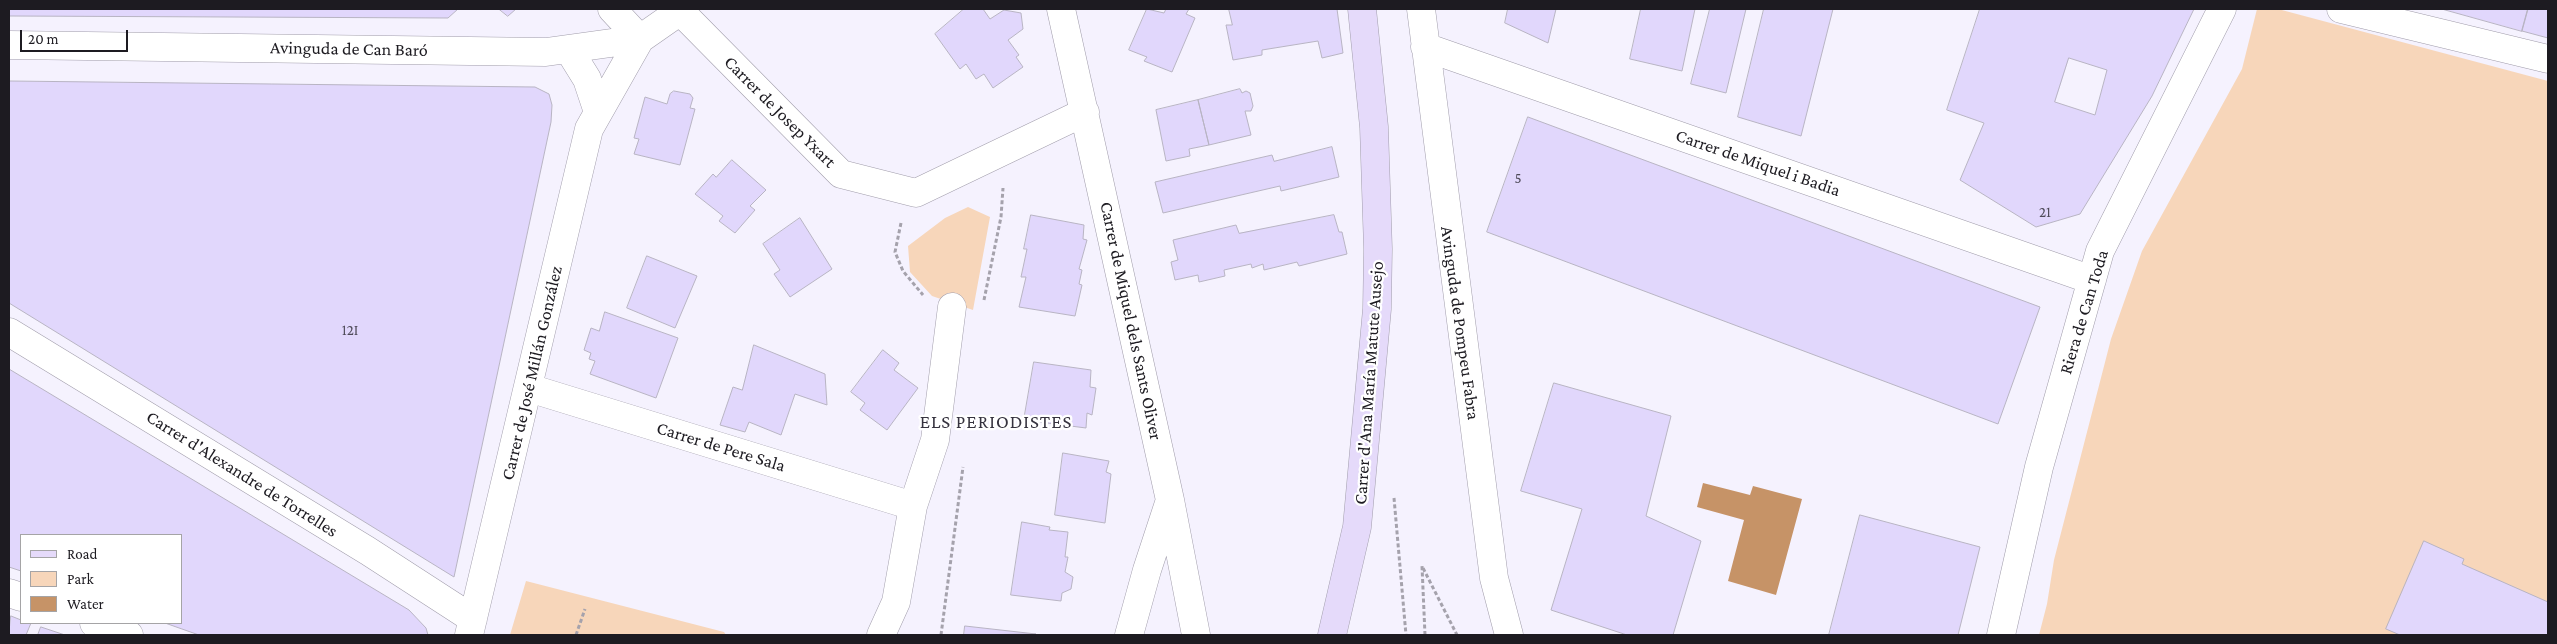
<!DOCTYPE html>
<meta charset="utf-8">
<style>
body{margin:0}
#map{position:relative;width:2557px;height:644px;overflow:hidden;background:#f5f2fe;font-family:"Crimson Pro",serif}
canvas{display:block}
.frame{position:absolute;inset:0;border:10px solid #1d1b21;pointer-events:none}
.legend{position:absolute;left:20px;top:534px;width:162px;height:90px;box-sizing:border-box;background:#fff;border:1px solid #a5a4a6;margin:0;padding:6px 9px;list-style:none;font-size:15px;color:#1d1b21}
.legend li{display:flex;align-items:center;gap:10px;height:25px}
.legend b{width:25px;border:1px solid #a5a4a6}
.scale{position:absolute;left:20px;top:30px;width:108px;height:22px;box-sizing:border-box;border:2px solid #1d1b21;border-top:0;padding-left:6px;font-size:15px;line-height:18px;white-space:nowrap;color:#1d1b21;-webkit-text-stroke:4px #fff;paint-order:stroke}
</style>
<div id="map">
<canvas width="2557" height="644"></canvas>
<div class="frame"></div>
<ul class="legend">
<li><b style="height:6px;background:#e5dafa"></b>Road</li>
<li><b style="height:14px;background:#f7d6ba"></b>Park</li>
<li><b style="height:14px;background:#c69367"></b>Water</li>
</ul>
<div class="scale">20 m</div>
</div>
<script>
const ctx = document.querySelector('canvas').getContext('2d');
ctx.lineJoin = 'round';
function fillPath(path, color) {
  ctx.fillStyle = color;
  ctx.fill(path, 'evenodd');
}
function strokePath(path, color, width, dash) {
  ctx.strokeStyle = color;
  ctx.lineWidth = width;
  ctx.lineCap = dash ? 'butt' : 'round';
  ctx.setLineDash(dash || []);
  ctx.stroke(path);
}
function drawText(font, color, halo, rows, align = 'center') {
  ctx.font = font + ' "Crimson Pro",serif';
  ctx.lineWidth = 4.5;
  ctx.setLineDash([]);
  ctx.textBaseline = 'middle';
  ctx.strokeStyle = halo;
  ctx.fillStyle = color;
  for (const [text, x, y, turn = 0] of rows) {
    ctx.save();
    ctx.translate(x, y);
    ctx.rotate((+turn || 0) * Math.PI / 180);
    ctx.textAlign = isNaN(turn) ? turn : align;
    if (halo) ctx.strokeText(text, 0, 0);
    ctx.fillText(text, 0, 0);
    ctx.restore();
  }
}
fillPath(new Path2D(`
 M2257,9H2278L2548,81V635H2039L2047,604L2054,560L2111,339L2142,251L2242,69Z
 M968,207L990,217L973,310L932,296L910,272L908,246L945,218Z
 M526,581L724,632L726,635H510Z`), '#f7d6ba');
fillPath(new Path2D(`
 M1703,483L1750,495L1753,486L1802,499L1776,595L1728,581L1744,520L1697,507Z`), '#c69367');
const building = new Path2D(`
 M9,9H458L448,18L9,16Z
 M499,9H516L508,16Z
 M964,9H983L990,19L1004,10L1021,13L1023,29L1008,40L1019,55L1016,57L1023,67L993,88L984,74L976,79L966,64L960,69L935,34Z
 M1147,9L1164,13L1166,9H1189L1186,14L1195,18L1172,72L1144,61L1147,57L1129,50Z
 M1229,9H1337L1343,53L1322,58L1318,41L1262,50V55L1233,60L1226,25H1232Z
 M1508,9H1556L1548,43L1505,23Z
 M1641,9H1695L1682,71L1630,59Z
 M1710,9H1746L1726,93L1691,84Z
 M1764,9H1833L1801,136L1738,117Z
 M1980,9H2194L2152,96L2080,214L2036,227L1960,180L1984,123L1947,110ZM2069,58L2107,70L2095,115L2055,102Z
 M2442,9H2528L2522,31Z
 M2528,9H2548V38L2522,31Z
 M9,81L535,87L549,94L552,105L551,122L454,577L9,303Z
 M1240,89L1242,93L1246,91L1250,93L1253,106L1251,111H1245L1251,135L1209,145L1198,100Z
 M674,91L690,94L693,98L690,108L695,109L680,165L634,154L639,139L634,138L645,97L667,104L670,94Z
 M1198,100L1209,145L1189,149L1190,156L1166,161L1156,110Z
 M1528,117L2040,307L1998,424L1487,232Z
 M1332,147L1339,177L1281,191L1280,186L1163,213L1155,182L1272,155L1274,161Z
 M732,160L766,190L750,206L755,210L735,233L719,221L723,216L695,194L713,174L716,177Z
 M1031,215L1084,225L1083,239L1087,240L1079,269L1082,270L1079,284L1082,285L1075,316L1019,307L1026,277H1021L1027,249H1024Z
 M1334,215L1339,232H1342L1347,254L1299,266L1297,262L1264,270L1263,264L1252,268L1251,264L1224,270L1225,276L1199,282L1198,275L1175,280L1171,262L1178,260L1173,240L1236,225L1239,233Z
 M800,218L832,269L790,297L774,274L780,270L763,244Z
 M647,256L697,276L675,328L627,308Z
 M605,312L678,338L656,398L590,374L595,361L589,359L591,353L584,350L591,328L599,331Z
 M754,345L825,374L827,405L795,394L781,435L749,422L745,432L720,425L733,387L742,390Z
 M883,350L899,363L894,370L918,388L887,430L860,410L865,403L851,392Z
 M1034,362L1091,370L1090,387L1096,388L1092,415L1087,413L1086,428L1024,420Z
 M9,369L409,610L426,628L428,635H199L165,623H181V535H21V571L9,567Z
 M1554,383L1671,416L1646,516L1701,541L1673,635H1627L1551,610L1582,509L1521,491Z
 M1063,453L1109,461L1106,472L1111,474L1105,523L1055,515Z
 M1860,515L1980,547L1958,635H1829Z
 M1022,522L1050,527L1049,530L1068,532L1065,557H1068L1065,572L1073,577L1071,589L1062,593L1061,601L1011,595Z
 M2424,541L2464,559L2462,564L2548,602V635H2400L2386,629Z
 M11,616L21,620V623H31L26,635H9Z
 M965,626L1036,634L964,635Z
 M41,627L65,635H38Z`);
fillPath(building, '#e1d7fc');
strokePath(building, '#b8b4c3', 1);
const street = new Path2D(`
 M612,9L640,39
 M1061,9L1170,500L1196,635
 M1421,9L1494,578L1509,635
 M2341,9L2548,59
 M680,11L841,174L916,193L1085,112
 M9,45L546,52L640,39L683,9
 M1425,47L2092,280
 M569,50L587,79L598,112
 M9,332L368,551L473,619
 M529,388L913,506
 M9,593L21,597
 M94,623L129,635
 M469,635L589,129L640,39
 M881,635L896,602L913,506L935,440L952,307
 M1129,635L1147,570L1169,503
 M2001,635L2039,467L2100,251L2222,9`);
const secondary = new Path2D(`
 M1332,635L1357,527L1377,309L1378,249L1374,127L1362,9`);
strokePath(street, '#a19dab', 29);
strokePath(secondary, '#a19dab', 29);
strokePath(new Path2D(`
 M901,223L895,252L903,271L923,295
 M984,300L1001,217L1003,188
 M1394,498L1406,635
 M576,635L585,609
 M941,635L963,467
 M1425,635L1422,566L1457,635`), '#a5a2ac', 3, [4, 2.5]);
strokePath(street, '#fff', 28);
strokePath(secondary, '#e5dafa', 28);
drawText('15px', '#4e4a58', null, [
 ["5",1518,178],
 ["21",2045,212],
 ["12I",350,330]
]);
drawText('18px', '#1d1b21', '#fff', [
 ["Avinguda de Can Baró",349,49,1],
 ["Carrer de Josep Yxart",780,112,45],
 ["Carrer de Miquel i Badia",1758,163,19],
 ["Riera de Can Toda",2084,312,-73],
 ["Carrer de Miquel dels Sants Oliver",1131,321,78],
 ["Avinguda de Pompeu Fabra",1460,323,82],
 ["Carrer de José Millán González",532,373,-77],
 ["Carrer d'Ana María Matute Ausejo",1369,383,-86],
 ["Carrer de Pere Sala",721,447,17],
 ["Carrer d'Alexandre de Torrelles",242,474,32]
]);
ctx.letterSpacing = '1px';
drawText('19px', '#36333f', '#fff', [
 ["ELS PERIODISTES",996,422]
]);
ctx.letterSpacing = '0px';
</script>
